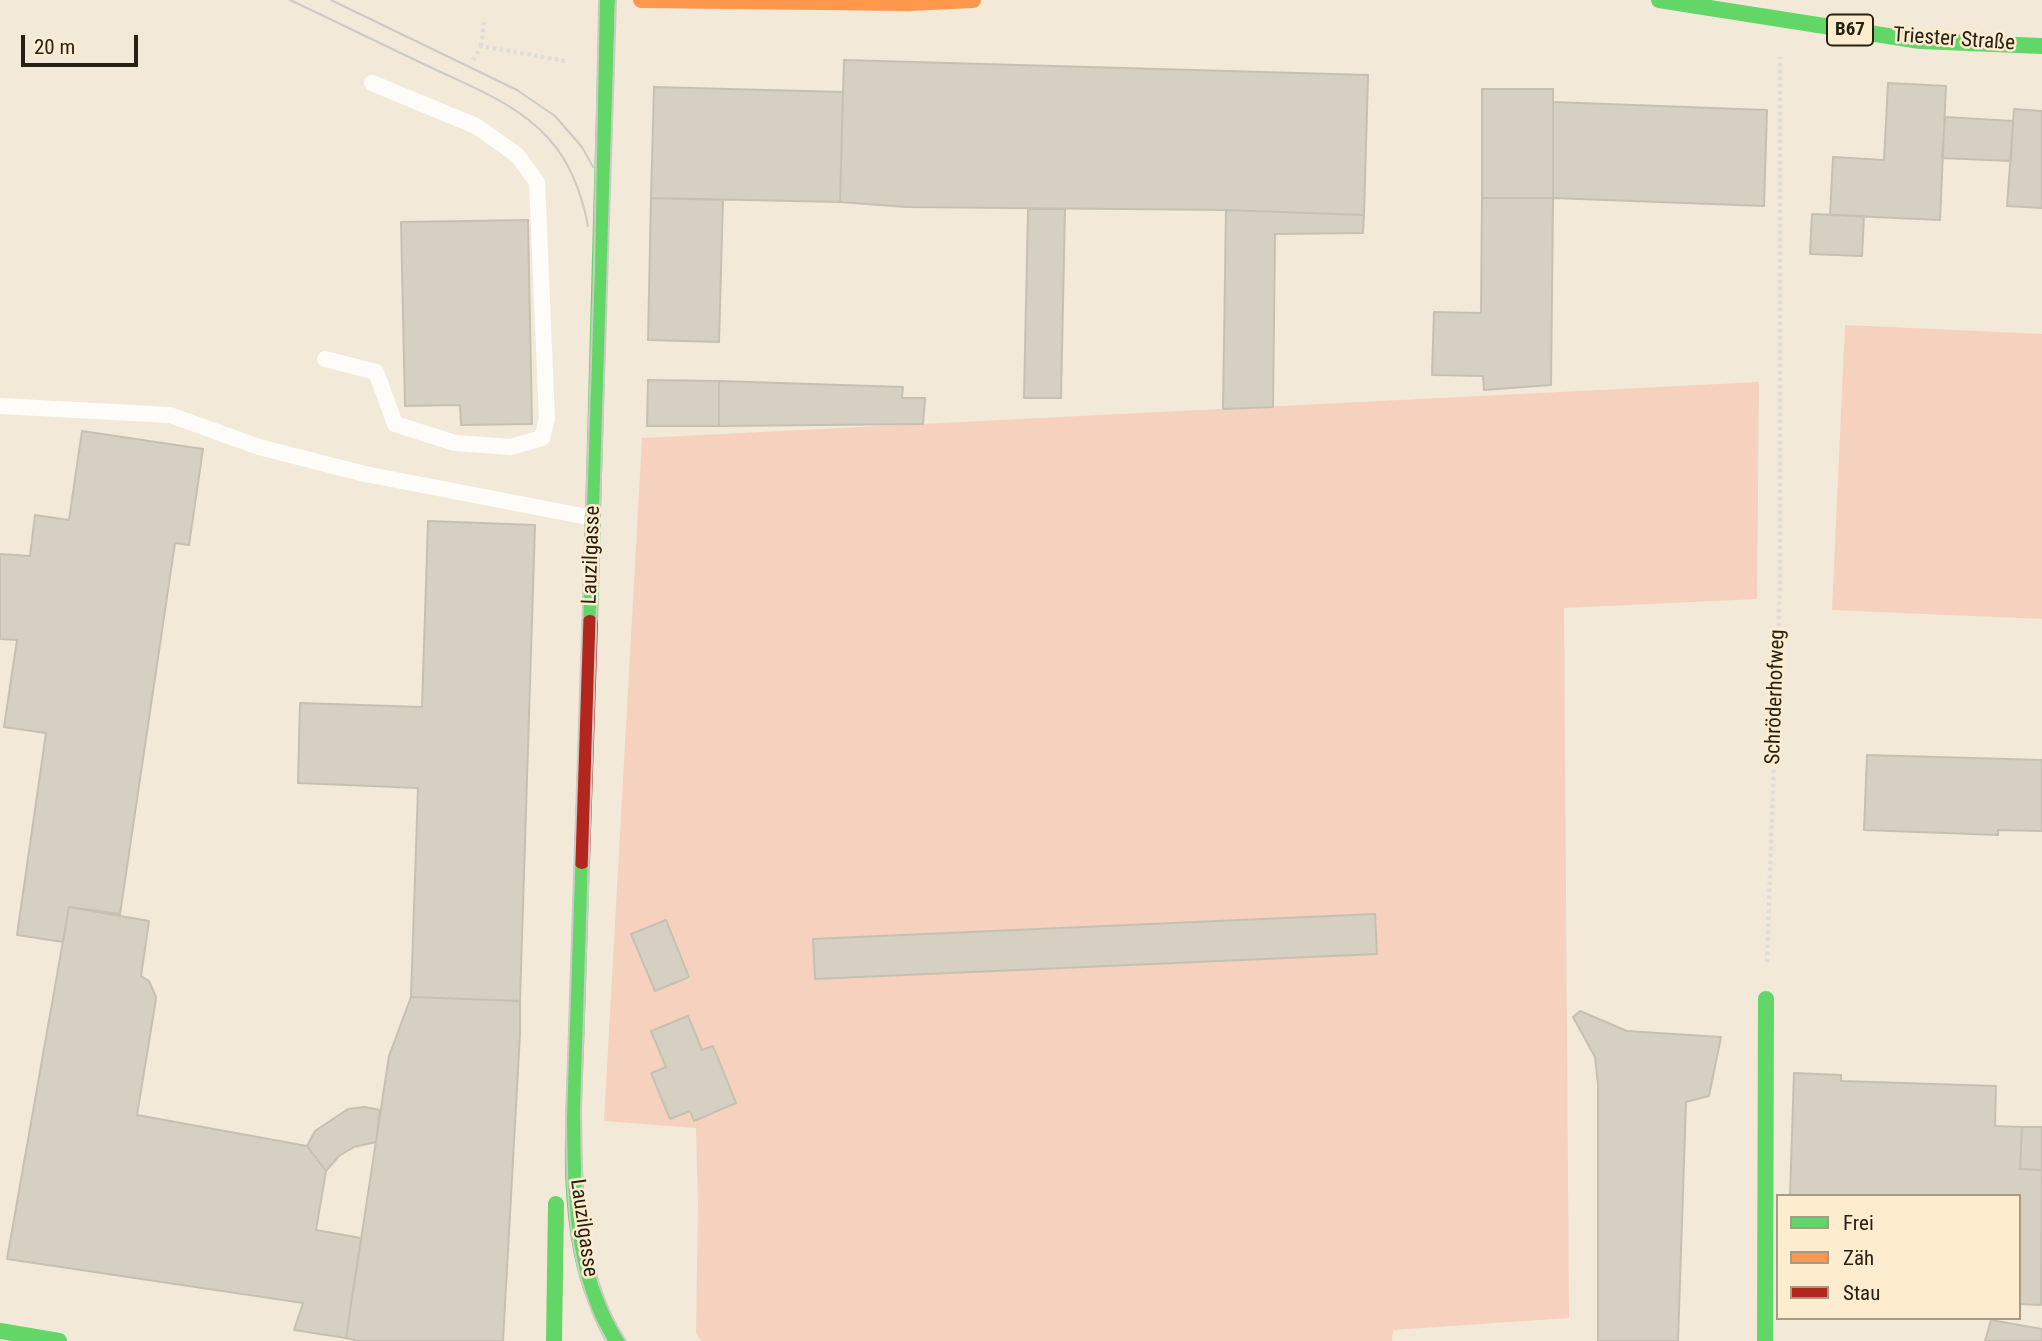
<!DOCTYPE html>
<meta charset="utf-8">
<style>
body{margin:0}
#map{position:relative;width:2042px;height:1341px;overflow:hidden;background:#f3e9d9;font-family:"Roboto Condensed",sans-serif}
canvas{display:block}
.legend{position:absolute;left:1776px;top:1194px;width:245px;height:126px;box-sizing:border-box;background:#feecce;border:2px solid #a89b84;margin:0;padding:9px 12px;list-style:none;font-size:21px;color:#272115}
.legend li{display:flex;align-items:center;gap:14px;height:35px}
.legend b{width:35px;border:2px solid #a89b84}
.scale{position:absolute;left:21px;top:35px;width:117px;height:32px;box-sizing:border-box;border:4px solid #272115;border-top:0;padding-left:9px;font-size:21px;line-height:24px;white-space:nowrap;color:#272115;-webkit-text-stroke:5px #feecce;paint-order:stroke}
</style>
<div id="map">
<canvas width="2042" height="1341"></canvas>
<ul class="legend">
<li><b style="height:9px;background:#63d668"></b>Frei</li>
<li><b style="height:9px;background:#ff974d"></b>Zäh</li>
<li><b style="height:9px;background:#b3261e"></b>Stau</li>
</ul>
<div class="scale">20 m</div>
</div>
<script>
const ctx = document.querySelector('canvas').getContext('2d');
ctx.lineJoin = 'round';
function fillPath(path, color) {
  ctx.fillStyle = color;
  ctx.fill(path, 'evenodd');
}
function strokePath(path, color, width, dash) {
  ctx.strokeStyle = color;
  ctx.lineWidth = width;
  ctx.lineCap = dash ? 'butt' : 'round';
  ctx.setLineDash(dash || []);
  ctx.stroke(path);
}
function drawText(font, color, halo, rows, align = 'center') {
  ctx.font = font + ' "Roboto Condensed",sans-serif';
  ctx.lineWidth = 5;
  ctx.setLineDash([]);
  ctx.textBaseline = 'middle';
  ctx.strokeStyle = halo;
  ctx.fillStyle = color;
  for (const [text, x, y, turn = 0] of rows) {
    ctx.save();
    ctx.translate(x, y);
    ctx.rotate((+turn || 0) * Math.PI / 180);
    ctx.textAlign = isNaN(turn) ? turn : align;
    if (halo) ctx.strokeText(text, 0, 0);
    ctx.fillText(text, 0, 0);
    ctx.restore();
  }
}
fillPath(new Path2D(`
 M1845,325L2042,334V619L1832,610Z
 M1759,382L1757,599L1564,608L1569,1318L1393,1330L1392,1341H701L696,1333L698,1205L696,1128L604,1121L642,438Z`), '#f5d1be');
const building = new Path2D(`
 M844,60L1368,75L1364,215L1226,210L906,207L840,202Z
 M1888,83L1946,86L1940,220L1830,215L1833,157L1884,160Z
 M654,87L843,92L840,202L651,198Z
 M1482,89H1553V198H1482Z
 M1553,102L1767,110L1764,206L1553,198Z
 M2014,109L2042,111V208L2007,206Z
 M1945,117L2013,121L2011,161L1942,158Z
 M651,198L723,200L719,342L648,340Z
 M1482,198H1553L1551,385L1484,390L1483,376L1432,375L1434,312L1481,313Z
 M1028,209H1065L1061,398H1024Z
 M1226,210L1364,215L1363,233L1275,234L1273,407L1223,409Z
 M1812,214L1864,216L1862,256L1810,254Z
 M528,220L532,424L461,425L460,405L405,406L401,222Z
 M648,380L719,381V426H647Z
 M719,381L903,387L902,398H925L923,424L719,426Z
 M82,431L203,449L189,545L175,543L120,914L69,907L63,942L17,935L46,733L4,727L17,640L0,639V554L30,556L35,515L69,520Z
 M428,521L535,525L520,1001L411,997L418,788L298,783L300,703L422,707Z
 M1867,755L2042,760V831L1998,830V835L1864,830Z
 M69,907L149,921L141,976L149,981L156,997L155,1005L137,1115L307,1146L326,1171L316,1230L361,1238L346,1338L294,1330L303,1303L7,1259Z
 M1375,914L1377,954L815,979L813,939Z
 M666,920L689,977L655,991L631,934Z
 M411,997L520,1001V1034L503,1341H359L346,1338L389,1056Z
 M1580,1011L1627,1031L1721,1037L1709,1096L1686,1102L1678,1341H1598V1085L1595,1057L1573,1017Z
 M688,1016L702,1050L713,1046L736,1103L694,1121L690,1111L670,1119L651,1073L666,1067L651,1031Z
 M1794,1073L1841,1075V1081L1996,1086L1995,1126L2022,1127L2020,1169L2042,1170L2041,1305L2019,1304V1196H1790Z
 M365,1107L380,1110L376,1142L354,1147L339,1156L326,1171L307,1146L315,1131L348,1109Z
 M2022,1127H2042V1195V1170L2020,1169Z
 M1991,1320L2042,1329V1341H1985Z`);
fillPath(building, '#d6d0c2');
strokePath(building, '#c6c0b3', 2);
strokePath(new Path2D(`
 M481,46L484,22
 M473,60L481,46L565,61
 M1767,962L1780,588V57`), '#e0ddd8', 4.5, [3.5, 3.5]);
strokePath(new Path2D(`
 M325,359L376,372L395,424L455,443L511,447L542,438L547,419L537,182L517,155L476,126L372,83
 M0,406L170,415L259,447L365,474L593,518`), '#fdfcf9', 16);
strokePath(new Path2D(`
 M1659,0L1920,41L2042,46
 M590,623L607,0
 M582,861C580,923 578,986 576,1048C573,1126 566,1213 591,1288C598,1307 607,1324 617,1341
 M0,1331L59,1341
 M554,1341L556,1204
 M1765,1341L1766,999`), '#63d668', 16);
strokePath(new Path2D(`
 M641,0L908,3L973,0`), '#ff974d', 16);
strokePath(new Path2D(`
 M582,861L590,623`), '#b3261e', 16);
strokePath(new Path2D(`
 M290,0C337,22 383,45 430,67C472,87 518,104 549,139C570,162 582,195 588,226
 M331,0L517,90L555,116L582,147L593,167
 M599,0L594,269L566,1118C567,1197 567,1270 606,1341
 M616,0L581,1109C582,1188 581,1272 626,1341`), '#cccac5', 2);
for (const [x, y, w] of [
 [1850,30,46]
]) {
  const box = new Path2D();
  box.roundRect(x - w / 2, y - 15.5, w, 31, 5);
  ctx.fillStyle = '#feecce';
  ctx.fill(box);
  strokePath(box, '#272115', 2);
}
drawText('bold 19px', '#272115', null, [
 ["B67",1850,30]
]);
drawText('21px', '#272115', '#feecce', [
 ["Triester Straße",1954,40,4],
 ["Lauzilgasse",592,555,-88],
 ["Schröderhofweg",1776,697,-88],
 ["Lauzilgasse",583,1228,82]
]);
</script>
